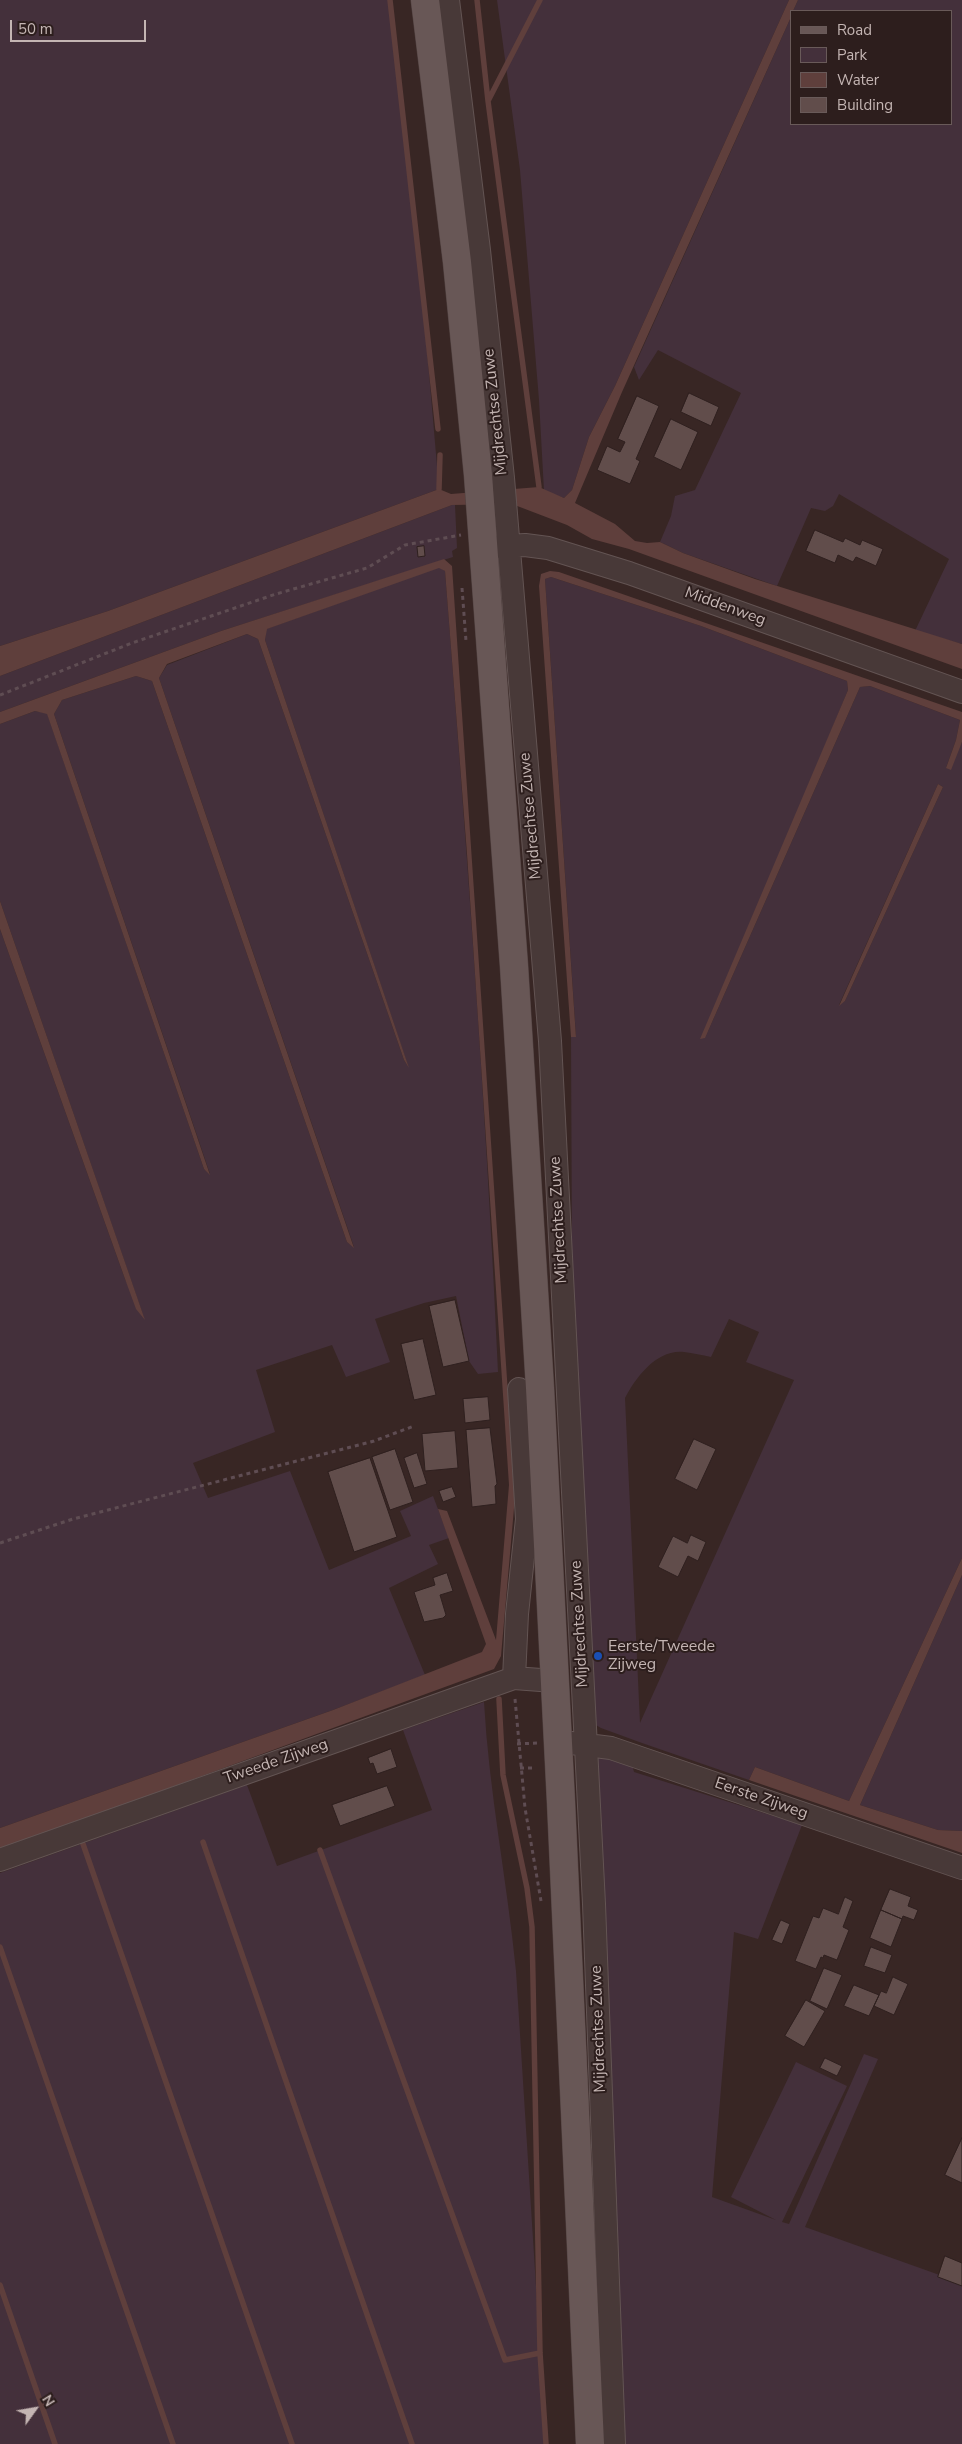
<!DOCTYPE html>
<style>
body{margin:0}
#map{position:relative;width:962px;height:2444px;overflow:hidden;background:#382624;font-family:"Nunito Sans",sans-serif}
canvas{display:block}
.legend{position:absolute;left:790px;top:10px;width:162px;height:115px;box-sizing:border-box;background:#2d1e1d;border:1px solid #695a59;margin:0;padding:6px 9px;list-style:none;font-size:15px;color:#c4b5b3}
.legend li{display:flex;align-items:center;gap:10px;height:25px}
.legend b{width:25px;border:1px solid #695a59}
.north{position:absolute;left:10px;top:2384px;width:50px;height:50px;-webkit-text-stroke:4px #2d1e1d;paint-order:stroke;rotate:58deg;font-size:14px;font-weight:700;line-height:20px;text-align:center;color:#c4b5b3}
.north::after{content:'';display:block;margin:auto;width:18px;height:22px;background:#c4b5b3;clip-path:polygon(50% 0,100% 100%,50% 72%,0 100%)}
.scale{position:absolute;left:10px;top:20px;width:136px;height:22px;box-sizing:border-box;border:2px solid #c4b5b3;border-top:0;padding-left:6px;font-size:15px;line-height:18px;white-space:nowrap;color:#c4b5b3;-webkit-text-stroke:4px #2d1e1d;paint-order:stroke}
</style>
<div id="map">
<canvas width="962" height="2444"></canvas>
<ul class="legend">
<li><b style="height:6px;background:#685756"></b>Road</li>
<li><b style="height:14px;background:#44303b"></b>Park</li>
<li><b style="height:14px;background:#5f3f3c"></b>Water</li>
<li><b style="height:14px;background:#614d4b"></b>Building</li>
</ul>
<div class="north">N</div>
<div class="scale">50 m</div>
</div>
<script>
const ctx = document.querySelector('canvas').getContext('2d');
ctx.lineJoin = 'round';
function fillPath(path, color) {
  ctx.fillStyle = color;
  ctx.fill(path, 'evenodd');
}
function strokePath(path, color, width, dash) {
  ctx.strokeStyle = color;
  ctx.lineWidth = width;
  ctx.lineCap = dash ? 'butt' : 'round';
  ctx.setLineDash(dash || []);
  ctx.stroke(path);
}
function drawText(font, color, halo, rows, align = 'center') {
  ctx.font = font + ' "Nunito Sans",sans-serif';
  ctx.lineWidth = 4;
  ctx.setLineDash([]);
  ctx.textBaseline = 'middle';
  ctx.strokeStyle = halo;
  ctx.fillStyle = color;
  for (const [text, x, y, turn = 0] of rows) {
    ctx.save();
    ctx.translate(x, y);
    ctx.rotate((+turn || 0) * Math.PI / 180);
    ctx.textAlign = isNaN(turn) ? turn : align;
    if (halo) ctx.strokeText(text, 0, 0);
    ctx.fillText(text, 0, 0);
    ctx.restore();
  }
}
fillPath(new Path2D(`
 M0,0H388C412,162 425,326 439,489L108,611L0,646Z
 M497,0H789L615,386L589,437L572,490L564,498L544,491L539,400L520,170Z
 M798,0H962V644L915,631L949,559L839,494L833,506L825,511L811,508L777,586L683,553L660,542L671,516L675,496L695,490L741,393L658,350L639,380L634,367L791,17V124H951V11H793Z
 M452,505H455L457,548L452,551L453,557L221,631L0,712V676Z
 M439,567L445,571C466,838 486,1105 498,1372L478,1374L469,1361L456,1296L424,1303L375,1319L390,1362L346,1377L332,1345L256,1370L275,1432L193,1463L208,1498L290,1471L329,1570L411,1536L400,1511L433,1496L449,1538L429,1545L438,1564L389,1588L425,1675L333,1710L0,1828V929L125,1279L144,1318L0,901V724L35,711L47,713L204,1169L210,1174L54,714L62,700L136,676L152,681L347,1242L354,1247L159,678L167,665L247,634L258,639L404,1060L408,1066L265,640L266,629Z
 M551,577L701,626L847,681L848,690L705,1038L860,687L870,686L960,720L956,740L946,768L962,742V1558L849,1801L755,1767L749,1780L642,1743L601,1728L589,1721L572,1263L571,1037L576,1036L545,579ZM938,784L943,787L845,1001L839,1005ZM729,1319L759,1332L746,1362L794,1380L640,1723L625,1398C636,1377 657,1349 684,1352C693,1353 702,1355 711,1357Z
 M962,1575V1831L938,1830L860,1805Z
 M484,1702C489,1792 507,1880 516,1971L546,2444H0V1873L247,1785L277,1866L432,1810L403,1730Z
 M601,1754L631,1760L634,1772L802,1825L758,1939L734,1932L712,2197L776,2220L731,2197L796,2062L847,2086L782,2222L789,2224L864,2054L878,2059L805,2227L962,2283V2444H625L593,1760Z`), '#44303b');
fillPath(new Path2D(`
 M789,0H798L793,11H791V17L622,392L575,503L615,524L635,541L647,543L660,542L683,553L755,579L962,644V669L629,549L592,539L567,525L512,504L452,505L0,676V646L108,611L439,489L451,494L539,487L564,498L572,490L589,437L615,386Z
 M444,559L452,566L515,1497L501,1656L494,1669L0,1850V1828L333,1710L482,1652L486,1644L438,1509L447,1511L496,1640L509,1485L467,854L445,571L439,568L267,629L265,640L409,1068L404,1060L258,639L247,634L167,664L159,678L354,1248L347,1242L152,681L136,676L62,700L54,714L210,1175L204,1169L47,714L35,711L0,724V712L221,631Z
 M550,571L559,572L962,712V742L951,770L946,768L956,740L960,720L870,686L860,687L705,1038L700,1039L848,690L847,681L701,626L551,577L545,579L576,1037H571L539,586L541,574Z
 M938,784L943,787L845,1001L839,1006Z
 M0,901L145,1320L136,1309L125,1279L0,929Z
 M962,1558V1575L860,1805L938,1830L962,1831V1853L749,1780L755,1767L849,1801Z`), '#5f3f3c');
strokePath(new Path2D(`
 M390,0L438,429
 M477,0L488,101L540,0
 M488,101L539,487
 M439,489L440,455
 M499,1699L503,1775L527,1888L532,1927L540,2353L546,2444
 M203,1842L412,2444
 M83,1844L292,2444
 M320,1850L505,2360L540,2353
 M0,1947L173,2444
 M0,2285L55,2444`), '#5f3f3c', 5.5);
const building = new Path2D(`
 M689,393L719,407L711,426L681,412Z
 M637,396L659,406L636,459L640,461L630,484L597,470L607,446L620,452L625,442L618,439Z
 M671,419L698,432L681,470L654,457Z
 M815,530L843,542L845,538L860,545L862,540L883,549L876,566L856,557L853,562L838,555L835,563L806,551Z
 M424,546L425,556L418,557L417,547Z
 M455,1300L469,1361L443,1367L429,1306Z
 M423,1339L436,1395L414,1400L401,1344Z
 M488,1397L490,1420L465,1423L463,1399Z
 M490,1428L497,1484L495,1486L496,1504L472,1507L466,1430Z
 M455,1431L458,1468L425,1471L422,1434Z
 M694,1439L716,1449L697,1490L675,1479Z
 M395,1449L413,1502L390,1510L372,1457Z
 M417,1453L427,1484L414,1488L404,1458Z
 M370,1458L397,1537L354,1552L328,1472Z
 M452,1487L456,1497L443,1502L439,1491Z
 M691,1535L706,1542L698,1561L688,1556L678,1577L658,1567L673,1536L687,1543Z
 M447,1573L453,1591L440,1595L446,1615L443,1618L424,1622L414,1592L435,1585L433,1578Z
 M391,1749L397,1767L377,1774L373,1763L370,1764L368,1758Z
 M387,1786L395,1806L340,1826L332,1805Z
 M890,1889L911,1897L908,1906L918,1910L914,1920L903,1916L902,1919L881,1910Z
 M845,1897L853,1901L843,1927L849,1930L837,1960L824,1955L823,1958L821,1957L816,1969L795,1961L813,1916L819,1918L823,1908L838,1914Z
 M881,1910L902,1919L891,1947L870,1938Z
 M781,1920L790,1924L782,1944L772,1940Z
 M871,1947L892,1955L885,1973L864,1966Z
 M824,1968L842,1975L827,2009L810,2001Z
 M893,1977L908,1984L894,2015L874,2006L881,1991L886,1993Z
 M854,1985L879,1995L869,2016L844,2006Z
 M806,2000L825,2011L804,2047L785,2036Z
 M825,2058L842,2066L837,2076L820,2068Z
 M962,2138V2183L945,2175Z
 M945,2256L962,2263V2286L938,2277Z`);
fillPath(building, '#614d4b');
strokePath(building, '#2f201f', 1);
const minor = new Path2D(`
 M448,0L479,250L503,478L550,1041L594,1904L614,2444
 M493,547L525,545L548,548L629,573L962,692
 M514,1678L517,1614L527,1519L519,1389
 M571,1743L611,1748L962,1868
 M0,1860L514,1678L554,1681`);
const major = new Path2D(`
 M425,0L457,262L478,475L514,966L540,1388L561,1802L590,2444`);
strokePath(minor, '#635453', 24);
strokePath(major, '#514241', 29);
strokePath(new Path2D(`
 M462,588L466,641
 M0,695L132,643L276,594L367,568L405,545L461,535
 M0,1543L73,1519L374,1441L414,1426
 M515,1699L525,1808L541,1901
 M517,1744L537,1743
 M520,1768H534`), '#5f4d53', 3, [4, 4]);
strokePath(minor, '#483938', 22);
strokePath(major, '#685756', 28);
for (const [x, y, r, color] of [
 [598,1656,5,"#1a4fb4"]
]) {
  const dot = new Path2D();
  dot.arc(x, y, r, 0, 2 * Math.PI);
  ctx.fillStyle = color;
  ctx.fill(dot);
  strokePath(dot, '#2d1e1d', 2);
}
drawText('16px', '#c4b5b3', '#2d1e1d', [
 ["Mijdrechtse Zuwe",496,412,-96],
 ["Middenweg",725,607,20],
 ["Mijdrechtse Zuwe",531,816,-95],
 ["Mijdrechtse Zuwe",559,1220,-93],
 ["Mijdrechtse Zuwe",580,1624,-93],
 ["Tweede Zijweg",276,1762,-19],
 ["Eerste Zijweg",761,1799,19],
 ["Mijdrechtse Zuwe",599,2029,-92]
]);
drawText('16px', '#c4b5b3', '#2d1e1d', [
 ["Eerste/Tweede",608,1647],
 ["Zijweg",608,1665]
], 'left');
</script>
